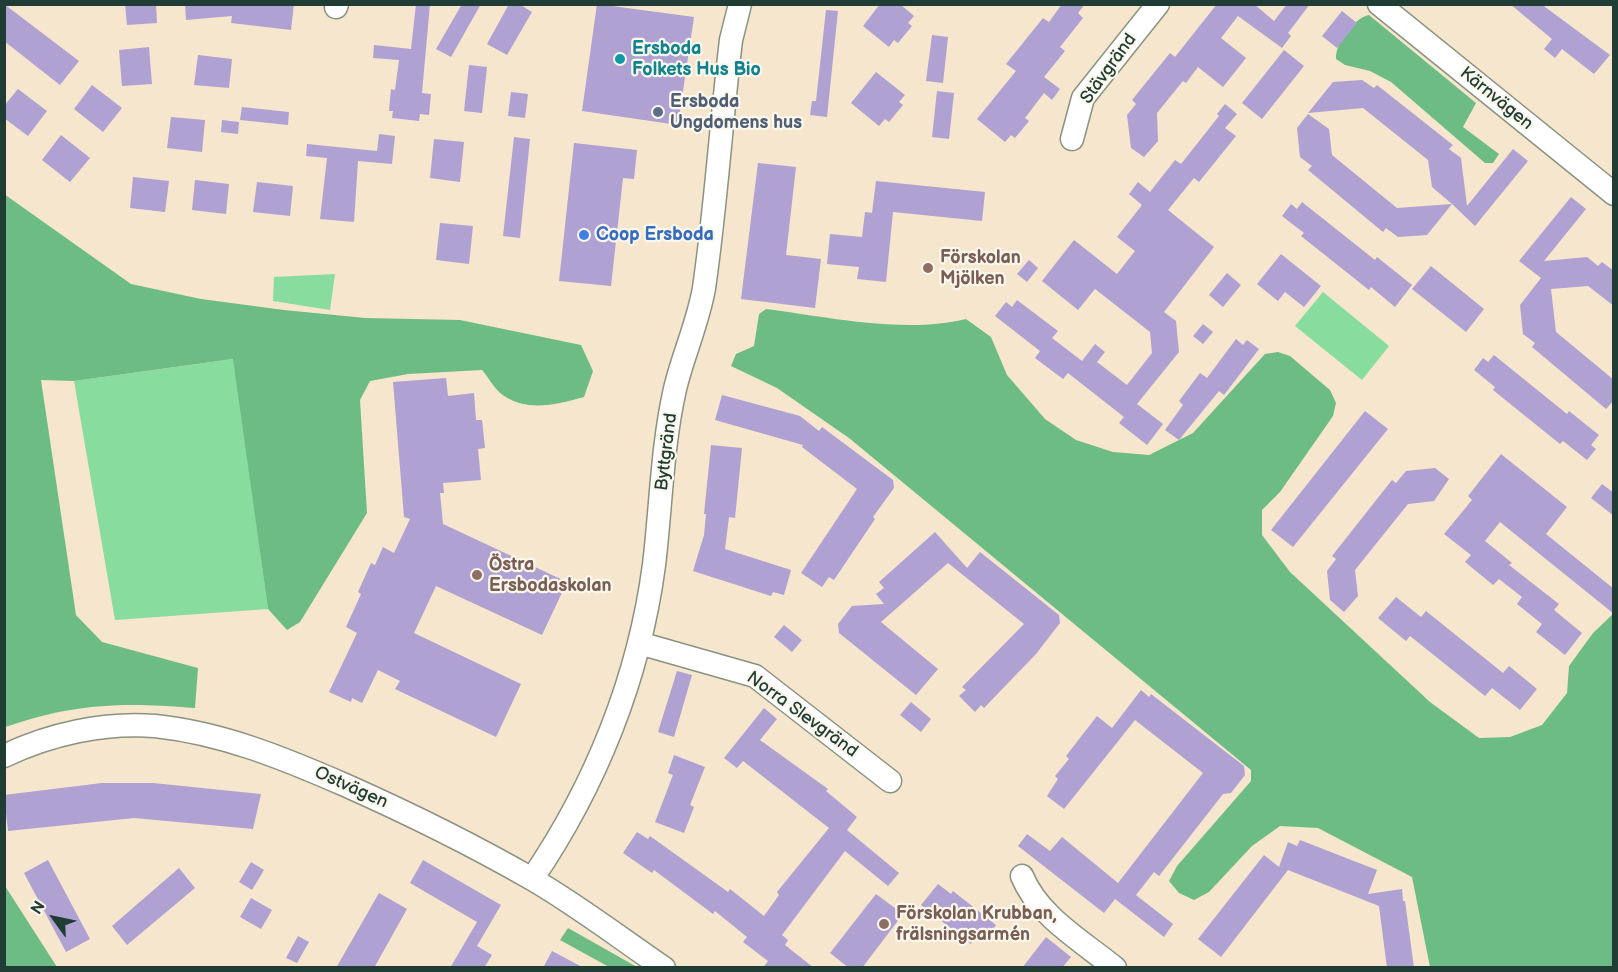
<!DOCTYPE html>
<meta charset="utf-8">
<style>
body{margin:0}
#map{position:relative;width:1618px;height:972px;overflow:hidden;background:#f5e6cd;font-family:"Balsamiq Sans",sans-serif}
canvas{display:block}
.frame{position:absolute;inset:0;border:6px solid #1f3d34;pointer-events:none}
.north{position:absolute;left:24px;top:888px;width:60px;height:60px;-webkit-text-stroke:4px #fbf7ec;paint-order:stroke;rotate:303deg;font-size:16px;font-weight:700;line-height:24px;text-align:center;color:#1f3d34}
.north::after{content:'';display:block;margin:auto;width:21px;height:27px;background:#1f3d34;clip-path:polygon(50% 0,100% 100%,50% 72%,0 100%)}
</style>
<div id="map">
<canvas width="1618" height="972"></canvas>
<div class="frame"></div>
<div class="north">N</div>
</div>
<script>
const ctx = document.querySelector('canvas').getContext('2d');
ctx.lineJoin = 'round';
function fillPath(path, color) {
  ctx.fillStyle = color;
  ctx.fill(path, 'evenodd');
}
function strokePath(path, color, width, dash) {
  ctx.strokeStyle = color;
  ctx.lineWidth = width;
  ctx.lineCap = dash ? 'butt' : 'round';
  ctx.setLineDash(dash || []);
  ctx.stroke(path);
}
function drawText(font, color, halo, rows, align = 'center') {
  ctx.font = font + ' "Balsamiq Sans",sans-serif';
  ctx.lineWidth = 4.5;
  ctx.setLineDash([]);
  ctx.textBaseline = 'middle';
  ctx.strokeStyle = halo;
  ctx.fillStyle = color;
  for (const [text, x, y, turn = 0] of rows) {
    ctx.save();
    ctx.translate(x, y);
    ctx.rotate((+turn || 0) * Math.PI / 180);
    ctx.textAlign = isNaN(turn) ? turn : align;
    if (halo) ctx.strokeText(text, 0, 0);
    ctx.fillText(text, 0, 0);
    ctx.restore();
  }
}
fillPath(new Path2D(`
 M335,274L330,310L273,301L274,277Z
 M1323,292L1389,346L1362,380L1295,326Z
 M234,359L268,609L115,620L74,381Z`), '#87dc9e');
fillPath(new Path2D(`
 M1369,15L1476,103L1463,127L1499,154L1493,163H1485L1391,82L1370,71L1345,65L1336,59C1335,43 1354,18 1369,15Z
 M4,194L131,284L201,299L284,310L365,318L460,320L581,345L593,371L584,397C556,405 523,413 499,392C493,386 488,377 482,370L408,374L370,381L360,400L367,513L300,622L287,630L268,609L233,359L74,381L41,380L76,615L102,642L198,668L195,708C122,702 75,703 5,727Z
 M766,309C828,317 905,334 966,319L991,337L1007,375L1045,419L1076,440L1113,452L1149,455L1193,433L1265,354L1278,352L1290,356L1330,390L1336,403L1333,416L1280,492L1262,510V535L1290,572L1430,702L1479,738L1510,737L1542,725L1567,693L1569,666L1593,633L1613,614V967H1430L1412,877L1318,828L1280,826L1252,846L1209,892L1194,900L1179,893L1169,881L1177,866L1251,781V770L849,438L777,388L731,366L736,354L754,346L759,314Z
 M4,886H5L57,967H5Z
 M568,928L637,967H609L560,940Z`), '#6dbc85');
fillPath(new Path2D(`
 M4,4L79,61L60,85L4,41Z
 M125,4H156L157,23L127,25Z
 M185,4H294L291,30L231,23L232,16L186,20Z
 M416,4H430L422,93L431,94L429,115L420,114L419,121L392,118L393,111H389L391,89L395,90L399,60L373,58L374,45L411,49Z
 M462,4H481L451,57L436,49Z
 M509,4H519L532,12L507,55L487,44Z
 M597,4L694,17L678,125L582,111Z
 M880,4H900L914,16L908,23L912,26L898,43L894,40L889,47L863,26Z
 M1062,4H1085L1078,13L1083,18L1060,47L1065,51L1044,77L1060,89L1052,100L1044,93L1025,118L1029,121L1015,138L1011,135L1005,142L977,119L1016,71L1006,64L1043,18L1049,22Z
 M1217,4H1254L1274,21L1287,4H1310L1288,33L1291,36L1282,48L1238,16L1221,38L1246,58L1223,87L1198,67L1186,83L1183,81L1157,113L1158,141L1144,157L1131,148L1127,115L1136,104L1132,100L1170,53L1175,57Z
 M1510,4H1541L1610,55L1594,74L1562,49L1555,58L1544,49L1552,39Z
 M826,10L838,11L827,117L810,115L812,101H816Z
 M1342,11L1357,23L1337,48L1322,36Z
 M932,35L948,37L943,83L926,81Z
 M149,47L152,84L122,86L119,50Z
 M1284,50L1304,66L1262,119L1242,103Z
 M198,55L232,59L229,88L194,85Z
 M469,65L487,67L482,113L464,111Z
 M876,72L905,95L899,102L903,105L889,122L885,119L879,126L851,103Z
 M1362,80L1374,88L1377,85L1453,145L1449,149L1461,158L1467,206L1513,149L1528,161L1475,226L1452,204L1427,235L1398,237L1386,228L1383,232L1308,170L1312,166L1300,157L1297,128L1308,114L1329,129L1332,155L1397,208L1452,204L1432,187L1428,160L1363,108L1308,113L1333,82Z
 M92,85L122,108L103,132L74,109Z
 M18,89L47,111L28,136L4,118V106Z
 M937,91L954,93L949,139L932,137Z
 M511,92L528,94L525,118L508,116Z
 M1225,104L1237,114L1225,128L1236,136L1199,182L1194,178L1168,210L1214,247L1164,312L1176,321L1179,352L1137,404L1163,424L1147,445L1119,423L1124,417L1068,373L1063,379L1035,358L1040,351L995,316L1006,302L1012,307L1017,300L1058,331L1052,338L1082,361L1095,344L1105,352L1097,362L1127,385L1152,353L1150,332L1095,289L1078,310L1042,281L1074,240L1117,274L1135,251L1117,237L1142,205L1129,194L1138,182L1150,192L1175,160L1181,164L1219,116L1217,114Z
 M242,107L289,112L288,125L240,120Z
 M171,117L205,120L202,152L167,148Z
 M222,120L239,122L238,134L221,132Z
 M379,134L395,136L392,164L358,161L354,222L320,219L327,158L306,156L307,144L377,151Z
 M61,135L90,158L70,182L42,160Z
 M514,137L530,139L520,238L503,236Z
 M434,139L464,142L460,182L430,178Z
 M574,143L637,150L634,179L623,178L611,286L559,281Z
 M758,163L796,167L786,255L821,259L815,308L741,299Z
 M133,177L169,181L165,212L130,208Z
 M195,180L229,184L226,214L192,210Z
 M876,181L985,192L982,221L893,212L886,282L857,279L859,267L827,264L830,234L862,237L865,212L872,213Z
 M257,182L293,186L290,216L253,212Z
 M1571,197L1586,209L1544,261L1587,257L1598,266L1602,262L1614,271V306L1588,286L1551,289L1556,332L1614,380V400L1606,409L1532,347L1535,343L1523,334L1520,305L1541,278L1519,261Z
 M1302,202L1375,260L1377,257L1412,285L1395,307L1371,287L1369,290L1301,236L1304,233L1282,216L1291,204L1297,209Z
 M440,223L473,226L469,264L436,260Z
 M1281,254L1321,286L1304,307L1285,292L1278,301L1257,284Z
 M1029,260L1038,268L1027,282L1017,274Z
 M1431,266L1484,309L1466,332L1412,289Z
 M1227,273L1241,285L1223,307L1209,295Z
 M1203,324L1213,332L1203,344L1193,336Z
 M1236,339L1243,345L1247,340L1259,349L1224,395L1219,391L1179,440L1165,430L1183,405L1179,401L1200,373L1207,378Z
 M1494,355L1567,414L1569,411L1599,435L1591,445L1596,449L1587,460L1563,441L1560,444L1493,390L1495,387L1474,370L1483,358L1488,362Z
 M446,378L448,396L474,393L476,420H482L485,448L478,449L481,480L443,483L444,493H440L443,524L567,582L542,635L436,586L414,633L521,684L496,737L395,689L400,681L378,670L362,703L352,698L351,702L329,692L357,633L346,627L361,594L358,592L371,563L375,565L383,547L394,553L410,519L404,517L393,382Z
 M722,395L800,416L819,431L822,427L893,480L894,488L873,517L875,519L834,580L829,577L822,587L801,573L857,489L802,447L803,445L715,420Z
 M1365,411L1388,429L1293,547L1271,530Z
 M711,445L742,448L735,518L729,517L725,549L791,570L784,595L773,592L771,596L693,571L704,535L706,514H704Z
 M1501,454L1567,507L1546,534L1614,589V614L1500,522L1485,541L1512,563L1509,565L1559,604L1554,610L1582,633L1565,655L1536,632L1542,624L1517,604L1522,597L1499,579L1493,585L1465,562L1471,555L1444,534L1472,500L1468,496Z
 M1435,468L1449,479L1434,501L1408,504L1355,570L1358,596L1344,612L1330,600L1327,571L1336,559L1332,556L1392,480L1396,483L1406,471Z
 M1602,484L1614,493V516L1591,498Z
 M935,532L967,568L980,552L1059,615L1060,623L1036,654L984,708L981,705L975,712L959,696L966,690L962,687L1024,624L948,563L881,622L938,669L916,695L839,633L838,624L852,606L884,604L876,594L884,588L879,582Z
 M1396,597L1421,617L1426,611L1503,673L1509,666L1537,689L1520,710L1492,688L1485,696L1410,636L1406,641L1378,618Z
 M784,625L802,640L792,652L774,637Z
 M677,671L692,675L674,737L658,732Z
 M1141,690L1149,697L1151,694L1244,766L1245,775L1231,793L1223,794L1159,876L1154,872L1136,895L1173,924L1164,937L1115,899L1104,913L1018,846L1027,834L1050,851L1062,837L1118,883L1203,773L1135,720L1064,809L1047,796L1058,779L1055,776L1069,759L1066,756L1097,716L1112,728Z
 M911,702L931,719L921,732L900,715Z
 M764,708L777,719L760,740L828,789L826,791L857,817L847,830L899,873L888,886L845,851L782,935L788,940L785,945L814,968H763L768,961L743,942L747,937L715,911L713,914L654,870L652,873L623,853L637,832L648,839L650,836L728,892L730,889L764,916L779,895L777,892L829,828L743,761L737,768L724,758Z
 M674,755L705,767L690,805L694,807L684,833L655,822L673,775L668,773Z
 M102,783H153L261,794L253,829L134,818L8,831L4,795Z
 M1300,840L1377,870L1368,894L1402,889L1403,901H1405L1414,968H1387L1379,906L1288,870L1221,957L1198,939L1264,855L1279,867L1288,842L1297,846Z
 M48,860L90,939L66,952L24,873Z
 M423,860L501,905L477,946L492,955L484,968H450L477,922L410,883Z
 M251,862L264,870L252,890L239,882Z
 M179,868L195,888L127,945L112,926Z
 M938,884L951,894L953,891L996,925L986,939L978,933L971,944L921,905Z
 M379,893L407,909L374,968H336Z
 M876,894L903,914L862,968H849L830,953Z
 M251,898L272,910L261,929L240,917Z
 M298,936L309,942L297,963L286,958Z
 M1046,937L1071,957L1062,968H1022Z
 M552,951L584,968H543Z`), '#afa1d2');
const minor = new Path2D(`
 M1379,4L1614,194
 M336,7L337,4
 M1072,139L1083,98L1158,4
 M639,643L755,676L890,781
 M4,756C50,734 104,722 155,726C222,733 283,758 345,785C408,813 471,844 532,879C577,905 620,938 664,968
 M1022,876C1038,916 1082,941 1115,968
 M532,879C596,785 639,678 654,565C661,507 662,446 675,389C683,355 698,323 704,288C716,206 721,123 731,40L740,4`);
strokePath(minor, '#8a9280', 25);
strokePath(minor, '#fff', 22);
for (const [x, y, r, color] of [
 [620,59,6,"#0f9aa8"],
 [658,112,6,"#5c6f8a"],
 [584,235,6,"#3f7fe0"],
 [928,268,6,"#8d6e63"],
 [477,575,6,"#8d6e63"],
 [884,924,6,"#8d6e63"]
]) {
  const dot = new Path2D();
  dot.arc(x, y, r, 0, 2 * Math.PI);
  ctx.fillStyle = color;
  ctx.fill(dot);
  strokePath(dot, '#fbf7ec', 2);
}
drawText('bold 18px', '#0d838f', '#fbf7ec', [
 ["Ersboda",632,49],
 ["Folkets Hus Bio",632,70]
], 'left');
drawText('18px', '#1f3d34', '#fbf7ec', [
 ["Stävgränd",1109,69,-54],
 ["Kärnvägen",1496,99,39],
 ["Byttgränd",667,452,-83],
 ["Norra Slevgränd",802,715,36],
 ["Ostvägen",351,788,24]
]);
drawText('bold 18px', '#4e5e75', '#fbf7ec', [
 ["Ersboda",670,102],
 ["Ungdomens hus",670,123]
], 'left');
drawText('bold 18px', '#366cbe', '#fbf7ec', [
 ["Coop Ersboda",596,235]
], 'left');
drawText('bold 18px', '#785e54', '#fbf7ec', [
 ["Förskolan",940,258],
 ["Mjölken",940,279],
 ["Östra",489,565],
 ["Ersbodaskolan",489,586],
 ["Förskolan Krubban,",896,914],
 ["frälsningsarmén",896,935]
], 'left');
</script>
